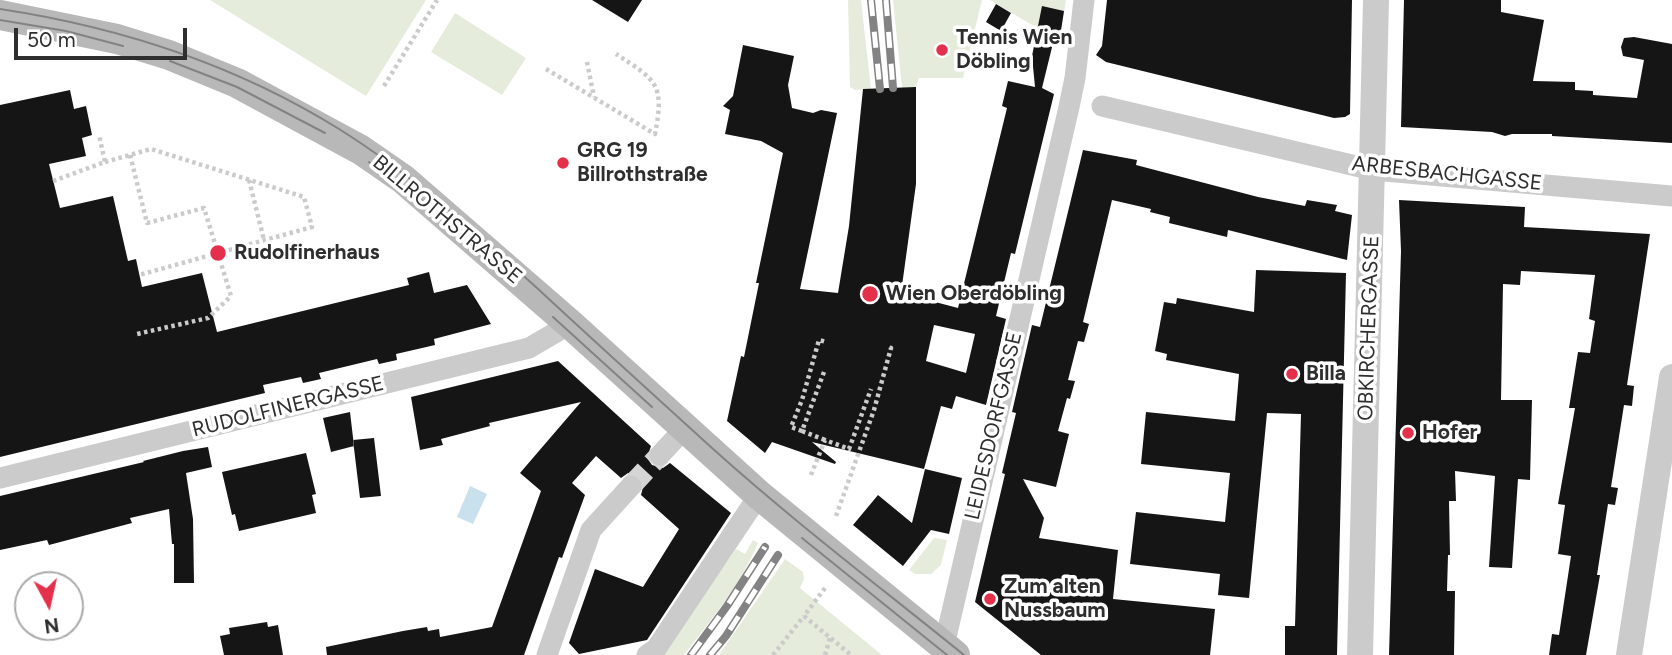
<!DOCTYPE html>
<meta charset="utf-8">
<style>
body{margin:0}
#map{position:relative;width:1672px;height:655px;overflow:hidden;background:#fff;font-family:Figtree,sans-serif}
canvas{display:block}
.north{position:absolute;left:14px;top:571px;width:70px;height:70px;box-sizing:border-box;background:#fff;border:2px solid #ababab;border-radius:50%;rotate:172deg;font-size:19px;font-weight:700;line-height:28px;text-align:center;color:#2e2e2e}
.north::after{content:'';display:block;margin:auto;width:24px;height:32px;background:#e5304c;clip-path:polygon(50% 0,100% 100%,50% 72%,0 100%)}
.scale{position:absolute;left:14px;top:28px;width:173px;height:32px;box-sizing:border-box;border:4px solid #2e2e2e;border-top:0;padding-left:9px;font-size:21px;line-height:24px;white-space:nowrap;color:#2e2e2e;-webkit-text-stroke:5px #fff;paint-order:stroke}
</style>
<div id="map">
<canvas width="1672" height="655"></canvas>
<div class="north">N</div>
<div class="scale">50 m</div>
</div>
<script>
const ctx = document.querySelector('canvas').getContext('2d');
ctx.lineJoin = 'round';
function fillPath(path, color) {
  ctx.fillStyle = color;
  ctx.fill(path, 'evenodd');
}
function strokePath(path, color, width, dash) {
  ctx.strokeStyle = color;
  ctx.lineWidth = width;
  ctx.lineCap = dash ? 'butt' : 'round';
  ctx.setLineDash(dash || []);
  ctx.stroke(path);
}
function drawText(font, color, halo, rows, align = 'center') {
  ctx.font = font + ' Figtree,sans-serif';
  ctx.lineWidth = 7;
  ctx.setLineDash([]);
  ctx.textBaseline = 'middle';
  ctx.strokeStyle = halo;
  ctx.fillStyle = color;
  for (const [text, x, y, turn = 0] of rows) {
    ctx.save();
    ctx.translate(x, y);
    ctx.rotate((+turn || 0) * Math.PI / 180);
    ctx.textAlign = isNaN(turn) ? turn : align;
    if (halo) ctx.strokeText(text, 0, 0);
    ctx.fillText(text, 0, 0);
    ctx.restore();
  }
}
fillPath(new Path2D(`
 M210,0H426L366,96Z
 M848,0H861L871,89L855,90L850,87Z
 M893,0H982L963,78H919L916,87L902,88Z
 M990,0H1066L1060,37L1032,25Z
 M455,13L526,58L502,95L431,52Z
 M934,538L947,540L941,565L931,574H915L909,570Z
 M753,540L758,543C741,584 711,620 684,655H661L736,549L745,554Z
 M785,559L803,572L804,579L800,588L882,655H719Z`), '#e6ecdc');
fillPath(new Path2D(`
 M470,486L487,494L473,524L457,517Z`), '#c8e1ec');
fillPath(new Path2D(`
 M592,0H642L628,22Z
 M1107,0H1352L1350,114L1345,117L1334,118L1106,62L1096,55L1102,46Z
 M1404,0H1501V12L1544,20L1533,81L1575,82V90L1593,91V95L1637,98L1644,60L1623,56L1621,47L1624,38L1634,37L1672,44V143L1552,136V134H1512L1505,136L1492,132L1401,127Z
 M996,4L1011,13L1001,31L986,22Z
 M1042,6L1064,11L1060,37L1055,35L1042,88L1054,94L1015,254L1011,253L996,316L1006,319L986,405L956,396L952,409L941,406L924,469L812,442L836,462L835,464L772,442L765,453L727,421L741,356L744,357L759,283H756L783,153L761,141L725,134L730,110L723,106L733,96L743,45L794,56L788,85L792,108L813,113L821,110L837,113L800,289L838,293L849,226L863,89L916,87V184L901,293L958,308L1007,108L1002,106L1008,81L1035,87L1032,56ZM934,325L975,334L966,373L926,361Z
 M70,90L74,109L86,106L92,135L82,138L86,156L49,164L60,208L113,196L128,261L136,259L142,287L202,273L217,332L409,285L407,278L429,272L434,293L467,285L491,324L434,339L435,345L396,354L397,360L379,364L377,359L319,373L321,379L303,383L301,377L263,385L265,393L0,457V105Z
 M1083,150L1137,160L1136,165L1258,197L1305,206L1307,200L1337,205L1335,211L1352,215L1347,260L1228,230L1227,237L1169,223L1170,217L1150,212L1151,209L1112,200L1083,322L1089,324L1084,342L1078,341L1068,380L1075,381L1070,399L1067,398L1058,431L1069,434L1056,487L1023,479L1044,518L1039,538L1118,550L1113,599L1215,609L1210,655H1041L975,602L1005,474L1002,473L1016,413L1012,412L1032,325L1040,327Z
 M1399,200L1525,207L1524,227L1650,234L1627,385L1634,386L1632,406L1624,405L1611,487L1618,488L1615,505L1608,504L1597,575H1600L1586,655H1549L1552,634L1559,635L1571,556L1558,554L1565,505L1558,504L1575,408H1569L1578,352L1590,353L1595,321L1589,319L1595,275L1521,271L1520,285L1503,284L1501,400H1532L1530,480L1518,479L1512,568L1489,567L1495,476L1455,471L1456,501H1449L1450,555H1448L1447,591H1455L1454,655H1389L1401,251Z
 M1256,270L1346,273L1337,655H1285V626H1295L1301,414L1267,413L1249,598L1218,595L1220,574L1130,564L1136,512L1225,522L1230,473L1141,464L1146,412L1235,421L1239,374L1166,360L1167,354L1155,351L1164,302L1176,304L1177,298L1254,312Z
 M558,361L651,446L647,458L652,465L663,468L670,463L731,513L647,640L579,654L569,643L595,569L643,587L679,529L641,495L644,483L639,476L628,473L621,478L596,456L572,483L585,495L562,558L559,557L524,655H327L326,647L403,631L427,627L428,631L439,629L440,637L492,627L541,491L520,473L581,402L489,423L490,426L441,439L443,445L420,450L411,397Z
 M350,412L354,446L331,452L323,418Z
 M374,438L381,496L360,498L353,440Z
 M208,447L212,467L186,473L193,519L194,583H174V544H172L169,509L130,518L132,523L49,545L47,540L0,550V496L144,462L143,461L183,451Z
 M306,453L316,494L312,495L316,513L239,531L235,514L232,515L222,472Z
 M925,469L962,478L949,534L931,530L903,566L853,525L878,495L912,523Z
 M267,622L268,627L278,625L283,655H224L220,636L230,634L229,628Z`), '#151515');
strokePath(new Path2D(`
 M631,486L660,455`), '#d5d5d5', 21, [21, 10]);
strokePath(new Path2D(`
 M587,62L594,97
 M546,69L655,134C665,84 656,80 616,54
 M384,86L437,0
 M130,155L147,223L204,208L231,296L208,318L137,334
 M105,162L151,149L304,197L312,227L139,275
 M249,180L264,240
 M53,181L105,162L99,135
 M824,372L802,431L825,440
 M802,431L791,427L802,400L819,340L826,342
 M811,475L825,440L849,449L871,389
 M836,516L874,410L891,348L887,347
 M825,588L804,616L851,655
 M773,655L804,616
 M825,655L830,638`), '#cbcbcb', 4.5, [3.5, 3.5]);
strokePath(new Path2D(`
 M1102,106L1373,170L1672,196
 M660,455L684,429
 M0,478L529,348L570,324
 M944,646L1069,107L1075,78L1084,0
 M547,655L591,530L631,486
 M647,655L656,649L759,495`), '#cbcbcb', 21);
strokePath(new Path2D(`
 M1360,655L1376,0
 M1629,655L1672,377`), '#cbcbcb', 26);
strokePath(new Path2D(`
 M0,15L117,39L169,55L237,83L361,150L403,179L570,324L759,495L955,655`), '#b8b8b8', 30);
strokePath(new Path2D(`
 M0,9C119,27 236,65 339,129C411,174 474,231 537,288C595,342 654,395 712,448C793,521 880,587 964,655
 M0,20L66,31L123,46
 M170,61L237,87L325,133
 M369,162L411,191L457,231
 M553,317L652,407
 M802,538L947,655`), '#838383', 2);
const rail = new Path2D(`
 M871,0L880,89
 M886,0L893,88
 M691,655L727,606L765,547
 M710,655L726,636L778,555`);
strokePath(rail, '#838383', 8);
strokePath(rail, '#fff', 5, [16]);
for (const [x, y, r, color] of [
 [942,50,7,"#e5304c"],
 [563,163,7,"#e5304c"],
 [218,253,9,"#e5304c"],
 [870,294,9,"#e5304c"],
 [1292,374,7,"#e5304c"],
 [1408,433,7,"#e5304c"],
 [990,599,7,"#e5304c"]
]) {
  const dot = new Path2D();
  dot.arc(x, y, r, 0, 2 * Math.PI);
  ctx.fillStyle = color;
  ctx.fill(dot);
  strokePath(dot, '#fff', 2.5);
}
drawText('bold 21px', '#2e2e2e', '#fff', [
 ["Tennis Wien",956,38],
 ["Döbling",956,62],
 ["GRG 19",577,151],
 ["Billrothstraße",577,175],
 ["Rudolfinerhaus",234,253],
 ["Wien Oberdöbling",886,294],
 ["Billa",1306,374],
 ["Hofer",1422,433],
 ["Zum alten",1004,587],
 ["Nussbaum",1004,611]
], 'left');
drawText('21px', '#2e2e2e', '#fff', [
 ["ARBESBACHGASSE",1447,174,6],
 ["BILLROTHSTRASSE",447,220,40],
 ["OBKIRCHERGASSE",1369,328,-88],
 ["RUDOLFINERGASSE",288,407,-14],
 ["LEIDESDORFGASSE",994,426,-77]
]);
</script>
